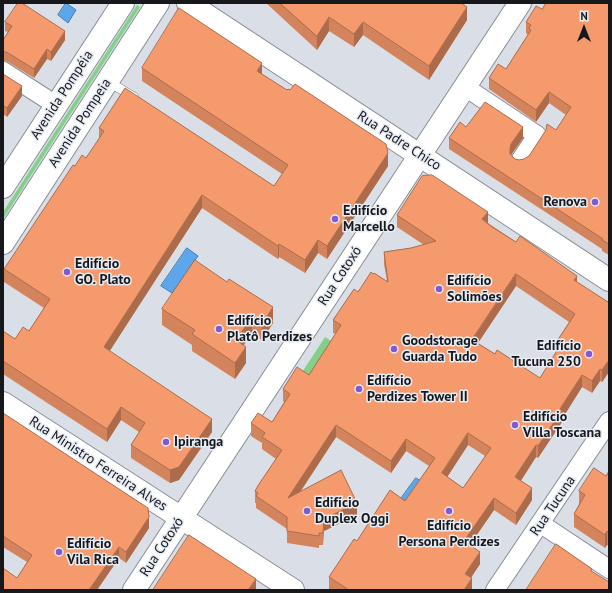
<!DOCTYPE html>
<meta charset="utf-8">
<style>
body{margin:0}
#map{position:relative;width:612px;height:593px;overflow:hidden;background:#dadfe7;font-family:"PT Sans",sans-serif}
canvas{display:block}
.frame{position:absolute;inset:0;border:4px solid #16181b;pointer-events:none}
.north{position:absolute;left:564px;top:8px;width:40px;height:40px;-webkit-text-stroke:3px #e7ecf4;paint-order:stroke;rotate:0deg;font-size:11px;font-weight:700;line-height:16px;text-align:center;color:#16181b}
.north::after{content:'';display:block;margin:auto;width:14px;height:18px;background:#16181b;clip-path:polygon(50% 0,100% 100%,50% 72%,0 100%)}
</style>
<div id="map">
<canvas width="612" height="593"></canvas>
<div class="frame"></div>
<div class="north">N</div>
</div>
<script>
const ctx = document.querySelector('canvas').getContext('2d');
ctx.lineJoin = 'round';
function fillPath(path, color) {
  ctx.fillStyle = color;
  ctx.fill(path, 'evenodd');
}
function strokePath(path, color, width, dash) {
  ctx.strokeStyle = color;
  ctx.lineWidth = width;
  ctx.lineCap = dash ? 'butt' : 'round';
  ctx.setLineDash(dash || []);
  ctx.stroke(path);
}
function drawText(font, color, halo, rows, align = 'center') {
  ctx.font = font + ' "PT Sans",sans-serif';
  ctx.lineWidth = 3;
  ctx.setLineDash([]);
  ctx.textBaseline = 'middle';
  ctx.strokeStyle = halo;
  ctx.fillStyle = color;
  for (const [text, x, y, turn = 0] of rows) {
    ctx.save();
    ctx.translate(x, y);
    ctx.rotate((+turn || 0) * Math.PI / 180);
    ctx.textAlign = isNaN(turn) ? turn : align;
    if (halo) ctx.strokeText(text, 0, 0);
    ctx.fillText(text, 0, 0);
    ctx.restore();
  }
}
fillPath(new Path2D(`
 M137,5L140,7L3,219V212Z
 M325,337L345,350L318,373L297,380Z`), '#84d08a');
const water = new Path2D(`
 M66,3L76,10L68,23L58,15Z
 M187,248L198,256L172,293L161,286Z
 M416,478L421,481L405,510L397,504Z`);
fillPath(water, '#5ca7ec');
strokePath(water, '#477cad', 1);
const service = new Path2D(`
 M107,81L134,97`);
const minor = new Path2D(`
 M3,71L56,105
 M465,87L537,135L520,161
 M541,524L609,569
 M495,590L609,421`);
const tertiary = new Path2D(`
 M188,3L609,280
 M3,403L293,590
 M134,590L520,3`);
const secondary = new Path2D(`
 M3,187L123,3
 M3,243L158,3`);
strokePath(service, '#898e95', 10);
strokePath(minor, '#898e95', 20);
strokePath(tertiary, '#898e95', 24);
strokePath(secondary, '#898e95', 24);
strokePath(service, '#fff', 9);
strokePath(minor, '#fff', 18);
strokePath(tertiary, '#fff', 22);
strokePath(secondary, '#fff', 22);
fillPath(new Path2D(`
 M266,3H461L467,20L429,80L363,35L354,47L329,31L317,50Z
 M609,3V255L602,251V249L449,149V138L466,127L523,138L511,155L515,159L519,160L524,159L529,156L556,130L566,115L549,103L536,122L489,89V78L506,69L528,35L526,33V22L542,9Z
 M5,22L65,40L51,61L47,59L34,78L8,62L3,61V40L8,32L5,31Z
 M142,68L262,74L388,166L327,259L318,253L305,273L279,257L278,259L202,208L109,351L212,432L179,480L170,483L131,458V445L139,432L121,420L107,442L3,374V331L15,339L29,331L44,308L4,282V269L75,166L86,158L99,139V128L274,186L282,174L142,81Z
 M3,74L22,96L7,117L3,114Z
 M397,215L488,223L577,283L608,302L609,300V372L602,382L600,381L592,393L582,387L562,419V422L538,458L536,457L521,481L532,500L516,525L494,510L470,545L480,564L471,578L472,590H330L329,589V577L357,541L405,501L429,466L406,451L391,473L336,437L301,491L357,515L324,531L323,545H319V548L287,543V529L256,508V503H255V491L276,459L262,449V443L251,436V423L272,422L284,402L283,401V389L309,375L336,334L333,333V320L373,274L387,281L384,264V252L411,248L424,245L397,227ZM516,286L569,322L557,341V351L540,378L495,354L478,343ZM468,445L485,456L463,488L447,477Z
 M227,282L273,323L262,340L252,333L244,345L246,363L235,379L192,351V345L162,325V309Z
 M3,413L149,528L126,563L119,558L97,590H3L17,578L27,562L3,547Z
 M609,471V546L607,545L605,548L574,527V514L579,504V491L606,476Z`), '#d3845d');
fillPath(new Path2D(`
 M467,7V20L429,80V66Z
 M329,17V31L317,50V36Z
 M363,22V35L354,47V34Z
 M65,31V40L51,61V52Z
 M47,49V59L34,78V69Z
 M262,63V76L257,71Z
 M22,86V96L7,117V108Z
 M549,92V103L536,122V110Z
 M523,127V138L511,155L510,160V149L511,144Z
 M388,153V166L327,259V246Z
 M202,195V208L104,360V347Z
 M488,212V224L482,219Z
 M318,240V253L305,273V260Z
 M279,244V257L278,259V246Z
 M516,274V286L472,352V340Z
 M577,276V288L574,280Z
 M273,307V323L262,340V324Z
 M252,317V333L236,356V340Z
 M246,347V363L235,379V363Z
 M609,360V372L602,382V370Z
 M600,369V381L592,393V381Z
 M582,375V387L562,419V422L538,458V446L560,409Z
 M121,407V420L107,442V429Z
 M212,419V432L179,480L170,483V470Z
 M336,425V437L288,510V498Z
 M468,433V445L442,485V473Z
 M406,439V451L391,473V461Z
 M536,445V457L515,489V477Z
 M532,488V500L516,525V513Z
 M494,498V510L464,553V541Z
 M357,503V515L324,531L323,545L324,519Z
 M149,517V528L126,563V552Z
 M607,531V545L605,548V535Z
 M119,547V558L97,590H89Z
 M480,552V564L465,586V574Z
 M472,578V590H464Z
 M256,579V590H248Z`), '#ac6c4c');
const building = new Path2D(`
 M18,3H22L65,31L51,52L47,49L34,69L8,53L3,51V40L12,26L5,22Z
 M280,3H461L467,7L429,66L363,22L354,34L329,17L317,36Z
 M546,3H609V244L602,240L603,239L449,138L460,122L466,127L485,102L523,127L511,144L510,149V154L515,159L519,160L524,159L529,156L546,130L547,124L556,130L571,107L549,92L536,110L489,78L498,64L506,69L531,30L529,28L531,25L526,22L536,6L542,9Z
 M179,8L262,63L257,71L287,90L288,89L290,90L295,84L386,144L388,153L327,246L318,240L305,260L279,244L278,246L202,195L104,347L212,419L179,467L170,470L131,445L145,423L121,407L107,429L3,361V331L15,339L23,327L29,331L50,299L4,269L73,165L75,166L82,155L86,158L104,131L99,128L125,88L274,186L288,165L142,68Z
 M3,74L22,86L7,108L3,105Z
 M432,175L488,212L482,219L492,227L516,242L520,236L577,276L574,280L608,302L609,300V360L602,370L600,369L592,381L582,375L560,409L562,410L538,446L536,445L515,477L532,488L516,513L494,498L464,541L480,552L465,574L472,578L464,590H349L329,577L354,539L357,541L390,490L405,501L435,458L406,439L391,461L336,425L288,498L341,470L357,503L324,519L323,533H319V536L287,531V517L256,496L258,493L255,491L259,484L282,450L262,437L265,433L251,423L258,413L272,422L290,394L283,389L297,367L309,375L341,325L333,320L354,289L358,292L371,272L373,274L374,273L388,282L384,252L411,248L436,241L397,215L422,176ZM516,274L575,314L557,341L561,344L540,378L497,350L495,354L472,340ZM468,433L491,448L463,488L442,473Z
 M195,260L227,282L229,279L273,307L262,324L252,317L236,340L246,347L235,363L192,334L195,330L162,309Z
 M3,413L148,508L149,517L126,552L119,547L89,590H3V568L17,578L32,555L3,536Z
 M594,468L606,476L609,471V533L607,531L605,535L574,514L585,495L579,491Z
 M189,535L256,579L248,590H153Z
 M556,544L592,569L591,571L609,582V590H526Z`);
fillPath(building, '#f59a6c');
strokePath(building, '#ac6c4c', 1);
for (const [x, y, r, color] of [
 [595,202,4,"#8159d2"],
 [335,219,4,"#8159d2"],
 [67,272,4,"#8159d2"],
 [439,289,4,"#8159d2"],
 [219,329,4,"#8159d2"],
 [394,349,4,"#8159d2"],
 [589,354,4,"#8159d2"],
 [359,389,4,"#8159d2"],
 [515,425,4,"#8159d2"],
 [166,442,4,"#8159d2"],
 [307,511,4,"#8159d2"],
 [449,511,4,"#8159d2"],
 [59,552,4,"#8159d2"]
]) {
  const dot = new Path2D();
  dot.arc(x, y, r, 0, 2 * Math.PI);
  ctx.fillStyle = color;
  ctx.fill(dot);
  strokePath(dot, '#e7ecf4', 1.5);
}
drawText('14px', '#16181b', '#e7ecf4', [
 ["Avenida Pompéia",62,95,-57],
 ["Avenida Pompeia",80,123,-57],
 ["Rua Padre Chico",399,141,33],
 ["Rua Cotoxó",340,276,-57],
 ["Rua Ministro Ferreira Alves",98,464,33],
 ["Rua Tucuna",553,506,-56],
 ["Rua Cotoxó",162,547,-57]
]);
drawText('bold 14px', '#16181b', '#e7ecf4', [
 ["Renova",587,202,"right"],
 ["Edifício",343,211],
 ["Marcello",343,227],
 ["Edifício",75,264],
 ["GO. Plato",75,280],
 ["Edifício",447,281],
 ["Solimões",447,297],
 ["Edifício",227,321],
 ["Platô Perdizes",227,337],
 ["Goodstorage",402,341],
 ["Guarda Tudo",402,357],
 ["Edifício",581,346,"right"],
 ["Tucuna 250",581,362,"right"],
 ["Edifício",367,381],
 ["Perdizes Tower II",367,397],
 ["Edifício",523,417],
 ["Villa Toscana",523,433],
 ["Ipiranga",174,442],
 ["Edifício",315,503],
 ["Duplex Oggi",315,519],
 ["Edifício",449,526,"center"],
 ["Persona Perdizes",449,542,"center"],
 ["Edifício",67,544],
 ["Vila Rica",67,560]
], 'left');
</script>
